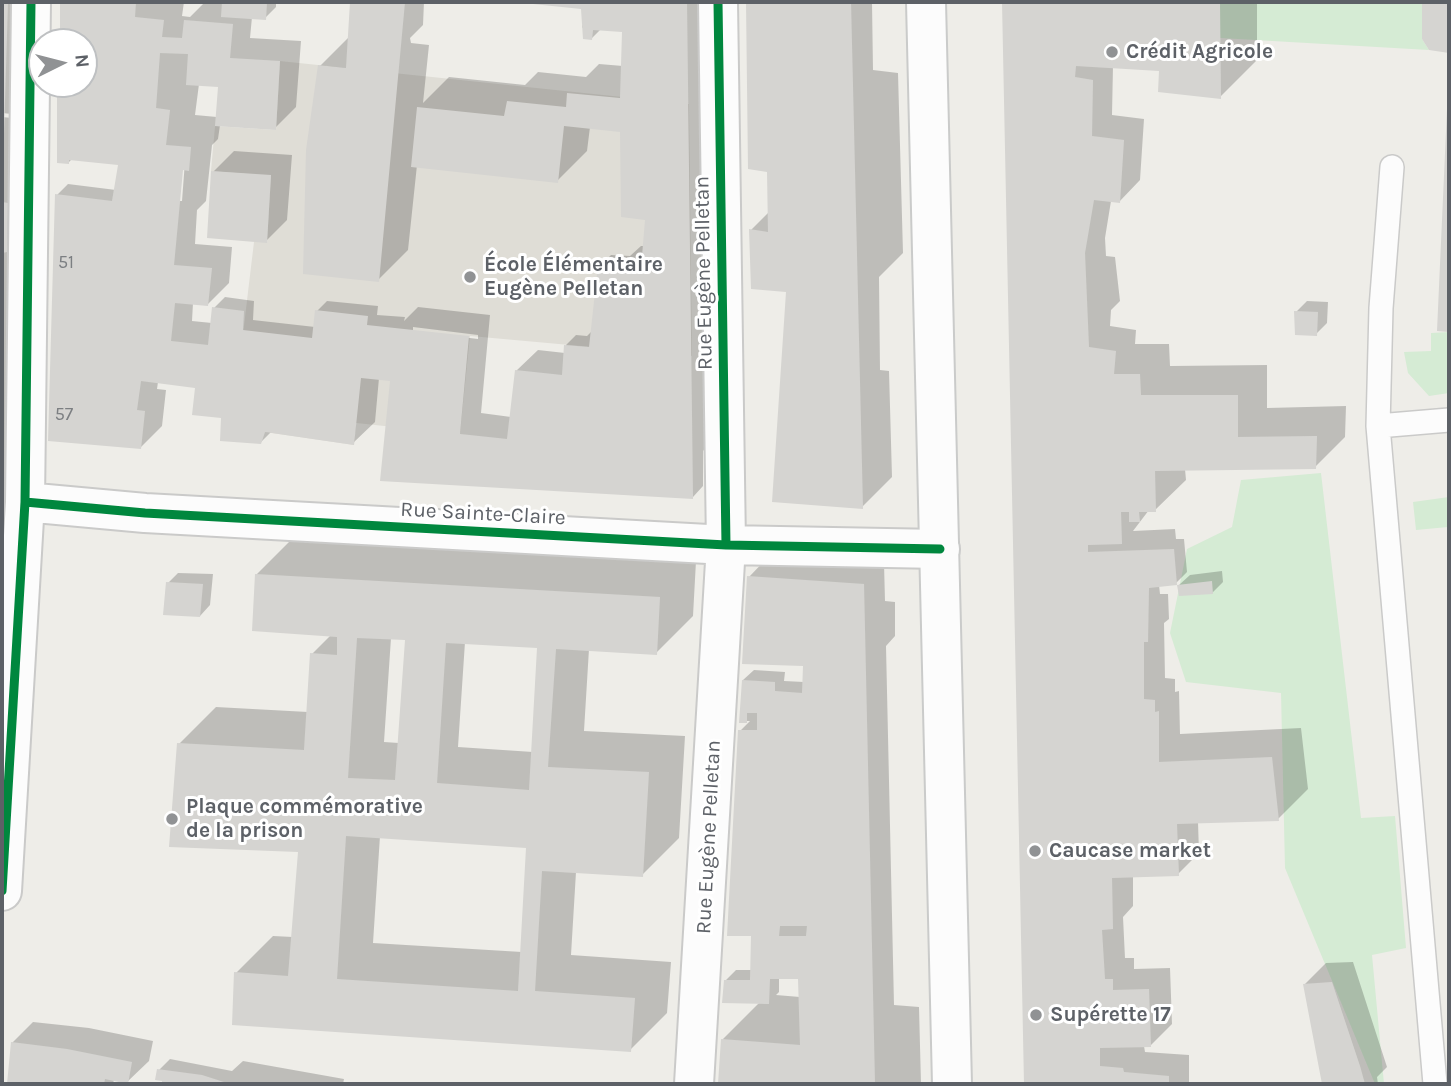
<!DOCTYPE html>
<meta charset="utf-8">
<style>
body{margin:0}
#map{position:relative;width:1451px;height:1086px;overflow:hidden;background:#eeede8;font-family:Karla,sans-serif}
canvas{display:block}
.frame{position:absolute;inset:0;border:4px solid #5d6167;pointer-events:none}
.north{position:absolute;left:28px;top:28px;width:70px;height:70px;box-sizing:border-box;background:#fff;border:2px solid #bec0c2;border-radius:50%;rotate:84deg;font-size:19px;font-weight:700;line-height:28px;text-align:center;color:#5d6167}
.north::after{content:'';display:block;margin:auto;width:24px;height:32px;background:#909294;clip-path:polygon(50% 0,100% 100%,50% 72%,0 100%)}
</style>
<div id="map">
<canvas width="1451" height="1086"></canvas>
<div class="frame"></div>
<div class="north">N</div>
</div>
<script>
const ctx = document.querySelector('canvas').getContext('2d');
ctx.lineJoin = 'round';
function fillPath(path, color) {
  ctx.fillStyle = color;
  ctx.fill(path, 'evenodd');
}
function strokePath(path, color, width, dash) {
  ctx.strokeStyle = color;
  ctx.lineWidth = width;
  ctx.lineCap = dash ? 'butt' : 'round';
  ctx.setLineDash(dash || []);
  ctx.stroke(path);
}
function drawText(font, color, halo, rows, align = 'center') {
  ctx.font = font + ' Karla,sans-serif';
  ctx.lineWidth = 6;
  ctx.setLineDash([]);
  ctx.textBaseline = 'middle';
  ctx.strokeStyle = halo;
  ctx.fillStyle = color;
  for (const [text, x, y, turn = 0] of rows) {
    ctx.save();
    ctx.translate(x, y);
    ctx.rotate((+turn || 0) * Math.PI / 180);
    ctx.textAlign = isNaN(turn) ? turn : align;
    if (halo) ctx.strokeText(text, 0, 0);
    ctx.fillText(text, 0, 0);
    ctx.restore();
  }
}
fillPath(new Path2D(`
 M280,61L689,104L692,356L470,336L460,434L356,423L354,445L265,432L242,342L254,242H267L271,176L211,171L215,126L276,130Z`), '#dfddd6');
fillPath(new Path2D(`
 M1220,2H1422V39L1429,50L1220,38Z
 M1449,332V393L1429,396L1408,373L1404,352L1431,351V333Z
 M1321,473L1361,818L1395,816L1406,948L1372,955L1384,1084H1375L1285,868L1281,693L1186,682L1170,633L1187,549L1232,527L1241,480Z
 M1449,497V543L1448,527L1416,530L1413,502Z`), '#d5ebd4');
fillPath(new Path2D(`
 M2,2H37L17,475L5,488L16,487L2,747V117L12,118V114L2,113Z
 M62,2H184L182,16L190,17L205,2H276V7L265,18L252,17L250,38L301,41L296,107L275,128L220,125L218,139L212,145L206,201L197,210L195,244L232,247L229,283L207,305L193,303L192,321L212,323L214,308L225,297L254,301L253,320L315,327L317,311L327,301L378,306L377,315L405,317L404,321L418,307L490,315L481,413L511,417L516,371L538,350L565,353L566,345L576,335L587,336L592,331L600,266L611,255L630,256L641,246H645L647,221L621,131L590,127L587,151L557,181L417,165L408,250L378,280L320,66L350,36L352,2H424L423,25L410,38L411,43L429,45L423,103L449,77L525,85L538,72L586,77L599,64L623,66L624,31L601,29L592,38L582,27L586,7L510,2H708L709,45L698,55V73L718,75L710,202L699,213L701,251L712,252L713,440L703,451V486L693,497L382,480L392,379L379,378L375,422L353,443L271,432L260,443L223,416L197,387L158,382L157,389L166,390L162,426L140,448L57,195L68,184L116,190L120,164L73,158L68,163L59,84H84V42H62ZM220,82L217,117L195,115L199,84ZM182,161H185L182,201H178ZM413,327L478,335V339L413,331Z
 M749,2H872L873,70L898,73L903,253L879,277L880,370L889,371L892,477L862,507L788,291L751,230L770,211L769,170L749,105Z
 M1003,2H1257V60L1220,97L1160,69L1113,66L1112,115L1144,119L1140,180L1119,202L1111,201L1105,238L1106,256L1115,257L1120,301L1111,310L1110,326L1136,330L1135,344H1169L1170,366L1267,365V408L1346,406L1345,437L1315,467L1185,469L1186,480L1155,510H1149L1133,531L1175,529L1176,539H1184L1187,572L1176,583L1159,585L1160,594H1168L1169,619L1164,623L1165,678L1175,679V692L1179,691L1180,734L1301,728L1308,789L1278,819L1198,822L1199,853L1178,874L1133,876V906L1123,917L1125,958H1134V969L1170,968L1172,1024L1151,1045L1144,1046L1145,1052L1189,1055V1084H1026Z
 M1449,143V330H1439Z
 M234,151L292,155L287,220L266,241L213,172Z
 M1307,301L1328,302L1327,323L1316,334L1296,312Z
 M293,538L696,561L693,616L656,653L589,649L584,731L685,736L679,838L642,875L576,872L571,955L671,962L667,1013L630,1050L236,973L273,936L293,937L300,851L179,744L216,707L308,712L312,654L331,635L256,575ZM391,638L407,639L399,743L384,742ZM465,642L539,647L533,752L458,747ZM380,836L528,847L522,952L373,943Z
 M770,555L884,563L885,601L895,602V636L886,646L894,1005L919,1007L921,1084H720L722,1040L760,1002L725,981L736,970H752L753,934L740,731L750,721H740L743,680L754,670L785,672L784,681L804,682L805,667L749,577ZM779,977H800V997L776,995L779,992Z
 M1222,571L1223,582L1212,593L1179,585L1190,575Z
 M178,573L213,574L210,605L200,616L168,583Z
 M1353,962L1387,1067L1377,1077L1378,1084H1324L1305,984L1326,963Z
 M33,1022L89,1028L153,1041L149,1061L127,1082L116,1079L111,1084H9L12,1043Z
 M170,1059L232,1071L243,1061L344,1079L343,1084H163L159,1070Z`), '#0003');
fillPath(new Path2D(`
 M2,2H8L4,133H2Z
 M60,2H136L135,17L164,20L162,37L182,38L184,20L233,24L230,58L280,61L276,130L215,126L218,87L186,85L188,54L160,53L156,108L170,110L166,145L191,147L189,171L183,170L174,265L212,268L208,306L175,303L171,341L208,345L212,307L244,311L243,330L312,338L315,310L368,316L367,325L469,336L460,434L507,439L515,370L562,375L564,345L589,347L598,265L641,268L645,220L621,217L620,132L564,126L558,183L411,167L417,107L504,116L507,101L566,107L567,93L620,98L622,32L593,30L592,40L583,39L581,9L514,2H687L693,499L380,481L390,381L361,378L354,445L265,432L261,444L220,441L221,418L192,415L195,388L141,381L137,410L145,411L141,449L48,441L55,194L112,201L118,165L69,160V164L57,163V84H84V42H60Z
 M222,2H267L266,20L221,17Z
 M350,2H405L379,282L303,274L306,150L318,65L346,68Z
 M746,2H851L863,509L772,502L786,292L751,289L749,229L768,232L767,172L748,169Z
 M1002,2H1220L1221,99L1158,92L1159,71L1076,66L1075,77L1093,80L1092,136L1124,140L1120,203L1094,200L1085,253L1089,347L1116,351L1114,374H1140L1141,395H1238V437L1317,436L1316,469L1155,471L1156,512H1139L1140,522H1129V512H1121L1122,544L1088,545V552L1174,549L1177,585L1212,581L1213,594L1179,596L1177,585L1149,588L1148,642H1144V699L1155,700V712L1159,711V762L1272,757L1279,821L1177,824L1179,876L1112,878L1113,929L1102,930L1105,979H1113V990L1149,989L1151,1047L1100,1048V1066L1123,1068L1124,1072L1169,1076V1084H1024Z
 M1422,2H1449V53L1429,50L1422,39Z
 M1447,109L1449,110V332L1437,331Z
 M211,171L271,175L267,243L207,238Z
 M2,202L8,203L7,252L2,253Z
 M1294,311L1318,312L1317,336L1295,335Z
 M255,574L660,597L657,655L556,649L548,767L649,772L643,877L542,871L535,991L635,998L631,1052L232,1025L234,972L288,976L298,852L169,847L177,743L304,750L310,653L337,655V637L252,631ZM357,638L405,640L395,780L348,778ZM446,643L537,648L529,790L437,783ZM346,836L526,848L518,991L337,979Z
 M747,576L864,584L875,1084H718L721,1039L800,1045L798,979H770L769,1004L722,1003L724,980H750L751,936H727L738,730H757V713H747V723H739L742,680L775,682V691L802,693L803,666L742,664ZM780,926H807L806,936H779Z
 M166,582L203,584L200,617L163,615Z
 M1332,982L1360,1066L1365,1084H1322L1303,984Z
 M11,1042L67,1049L132,1062L128,1084L105,1079L104,1084H7Z
 M157,1069L202,1075L230,1084H162V1081L155,1080Z`), '#d5d4d1');
const service = new Path2D(`
 M1392,167L1381,308L1378,426L1435,1084
 M1378,426L1449,420`);
const minor = new Path2D(`
 M25,502L145,513L726,545L940,549
 M2,891L25,502L31,2
 M694,1084L726,545L718,2`);
const secondary = new Path2D(`
 M926,2L952,1084`);
strokePath(service, '#cacac9', 26);
strokePath(minor, '#cacac9', 42);
strokePath(secondary, '#cacbca', 42);
strokePath(service, '#fcfcfc', 23);
strokePath(minor, '#fcfcfc', 38);
strokePath(secondary, '#fcfcfc', 38);
strokePath(new Path2D(`
 M718,2L726,545
 M25,502L145,513L726,545L940,549
 M2,891L25,502L31,2`), '#00873e', 9);
for (const [x, y, r, color] of [
 [1112,52,7,"#909294"],
 [470,277,7,"#909294"],
 [172,819,7,"#909294"],
 [1035,851,7,"#909294"],
 [1036,1015,7,"#909294"]
]) {
  const dot = new Path2D();
  dot.arc(x, y, r, 0, 2 * Math.PI);
  ctx.fillStyle = color;
  ctx.fill(dot);
  strokePath(dot, '#fff', 2.5);
}
drawText('18px', '#7c7f82', null, [
 ["51",66,263],
 ["57",64,415]
]);
drawText('bold 21px', '#5d6167', '#fff', [
 ["Crédit Agricole",1126,52],
 ["École Élémentaire",484,265],
 ["Eugène Pelletan",484,289],
 ["Plaque commémorative",186,807],
 ["de la prison",186,831],
 ["Caucase market",1049,851],
 ["Supérette 17",1050,1015]
], 'left');
drawText('21px', '#5d6167', '#fff', [
 ["Rue Eugène Pelletan",704,273,-91],
 ["Rue Sainte-Claire",483,514,3],
 ["Rue Eugène Pelletan",709,837,-87]
]);
</script>
